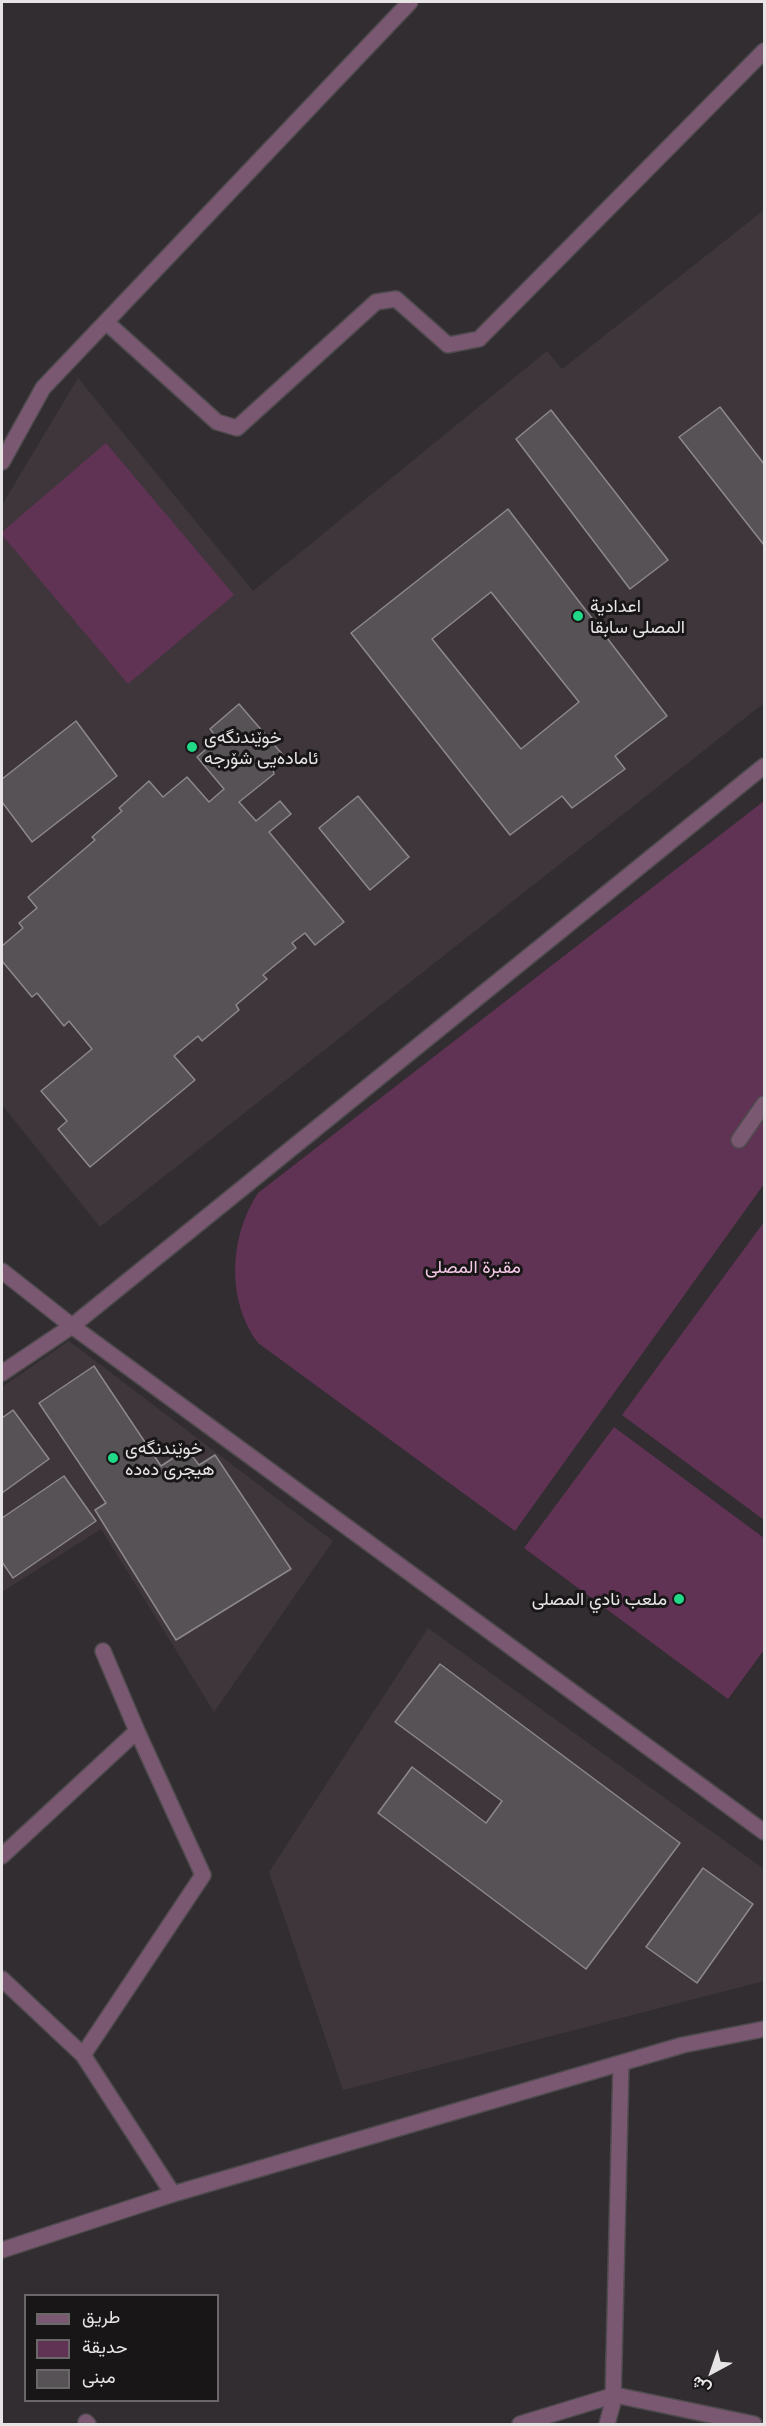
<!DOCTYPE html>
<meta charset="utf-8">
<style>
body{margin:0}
#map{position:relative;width:766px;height:2426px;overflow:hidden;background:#312d30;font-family:Lato,Vazirmatn,sans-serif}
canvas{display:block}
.frame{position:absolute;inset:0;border:3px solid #e7e4e6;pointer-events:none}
.legend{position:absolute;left:24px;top:2294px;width:195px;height:108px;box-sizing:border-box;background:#181617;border:2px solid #6b686a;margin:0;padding:8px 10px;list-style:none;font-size:18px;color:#e7e4e6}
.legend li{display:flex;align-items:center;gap:12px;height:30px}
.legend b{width:30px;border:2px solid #6b686a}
.north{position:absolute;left:682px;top:2342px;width:60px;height:60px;-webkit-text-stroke:4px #181617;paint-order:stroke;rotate:220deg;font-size:16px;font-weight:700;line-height:24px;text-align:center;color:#e7e4e6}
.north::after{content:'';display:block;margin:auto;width:21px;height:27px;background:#e7e4e6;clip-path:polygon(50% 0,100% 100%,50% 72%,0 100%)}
</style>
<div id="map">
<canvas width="766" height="2426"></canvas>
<div class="frame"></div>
<ul class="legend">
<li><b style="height:8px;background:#7a5871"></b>طريق</li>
<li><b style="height:16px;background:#603355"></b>حديقة</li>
<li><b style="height:16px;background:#565255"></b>مبنى</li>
</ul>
<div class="north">ش</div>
</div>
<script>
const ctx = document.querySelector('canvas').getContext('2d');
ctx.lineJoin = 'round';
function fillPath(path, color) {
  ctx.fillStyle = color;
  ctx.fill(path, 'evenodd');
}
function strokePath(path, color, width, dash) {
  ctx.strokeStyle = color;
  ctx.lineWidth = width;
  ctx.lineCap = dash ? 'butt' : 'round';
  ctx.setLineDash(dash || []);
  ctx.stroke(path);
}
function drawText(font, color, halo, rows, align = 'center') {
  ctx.font = font + ' Lato,Vazirmatn,sans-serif';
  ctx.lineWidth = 6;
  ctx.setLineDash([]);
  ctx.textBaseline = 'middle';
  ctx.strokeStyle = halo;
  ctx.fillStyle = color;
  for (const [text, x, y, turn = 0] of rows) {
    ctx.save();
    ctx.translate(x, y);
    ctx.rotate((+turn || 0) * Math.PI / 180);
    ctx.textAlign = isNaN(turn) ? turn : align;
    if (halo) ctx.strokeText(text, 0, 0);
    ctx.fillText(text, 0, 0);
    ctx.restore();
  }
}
fillPath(new Path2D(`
 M764,210V703L100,1227L2,1105V505L78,378L253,591L547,351L562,369Z
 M69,1341L333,1541L214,1712L101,1529L2,1592V1387Z
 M428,1628L764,1869V1981L343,2090L269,1872Z`), '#3e363b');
fillPath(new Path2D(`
 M106,443L234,595L128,684L2,535V532Z
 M764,801V1184L515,1531L258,1343C226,1301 229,1237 258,1193Z
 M764,1222V1520L622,1415Z
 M614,1427L764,1538V1650L728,1699L524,1548Z`), '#603355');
const building = new Path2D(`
 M720,407L764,464V545L679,437Z
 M551,410L668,560L630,589L516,439Z
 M508,509L667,716L615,756L625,769L572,808L562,796L510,835L351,633ZM491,592L579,702L521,749L432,639Z
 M239,704L283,755L272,765L274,774L239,802L256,821L280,801L291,814L269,832L344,922L315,945L305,933L292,943L296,948L263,975L267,979L236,1005L239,1010L202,1041L198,1036L174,1056L195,1080L90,1167L58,1129L67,1121L41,1091L92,1049L69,1021L64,1026L37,993L32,997L2,961V946L23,928L19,923L37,908L28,897L95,840L92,837L122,811L119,808L149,781L163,797L187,777L209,802L224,789L197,757L218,739L210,729Z
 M76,721L117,776L32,842L2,802V779Z
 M358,796L409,857L370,890L319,828Z
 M94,1366L161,1466L187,1449L199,1465L215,1455L291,1569L176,1640L95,1510L106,1503L39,1403Z
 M13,1410L49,1459L2,1493V1418Z
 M64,1476L96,1521L13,1578L2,1562V1518Z
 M440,1664L680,1843L586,1969L378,1813L412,1767L486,1823L502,1801L395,1722Z
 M703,1868L753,1904L697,1983L646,1947Z`);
fillPath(building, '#565255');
strokePath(building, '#8c888b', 1.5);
const minor = new Path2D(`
 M106,322L217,422L237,428L376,302L396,299L448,345L479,339L764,51
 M2,462L43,388L410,2
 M739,1140L764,1104
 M2,1271L72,1326L764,1832
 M2,1373L72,1326L764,766
 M103,1651L137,1731
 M2,1856L137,1731L203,1875L83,2055
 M2,1979L83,2055L173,2194
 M2,2250L173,2194L621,2063L683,2045L764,2029
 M86,2422L88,2424
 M520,2424L615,2395L754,2424
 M607,2424L613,2402L621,2063`);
strokePath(minor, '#4e4a4d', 18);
strokePath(minor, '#7a5871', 15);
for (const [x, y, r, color] of [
 [578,616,6,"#21d887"],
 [192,747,6,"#21d887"],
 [113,1458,6,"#21d887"],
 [679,1599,6,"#21d887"]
]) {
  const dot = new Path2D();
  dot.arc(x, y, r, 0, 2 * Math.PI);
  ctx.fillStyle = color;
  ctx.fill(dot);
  strokePath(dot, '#181617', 2);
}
drawText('18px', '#e7e4e6', '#181617', [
 ["اعدادية",590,606],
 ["المصلى سابقا",590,627],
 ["خوێندنگەی",204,737],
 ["ئامادەیی شۆرجە",204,758],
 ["خوێندنگەی",125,1448],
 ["هیجری دەدە",125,1469],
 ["ملعب نادي المصلى",667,1599,"right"]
], 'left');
drawText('18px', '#f4c8e7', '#181617', [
 ["مقبرة المصلى",473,1267]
]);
</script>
